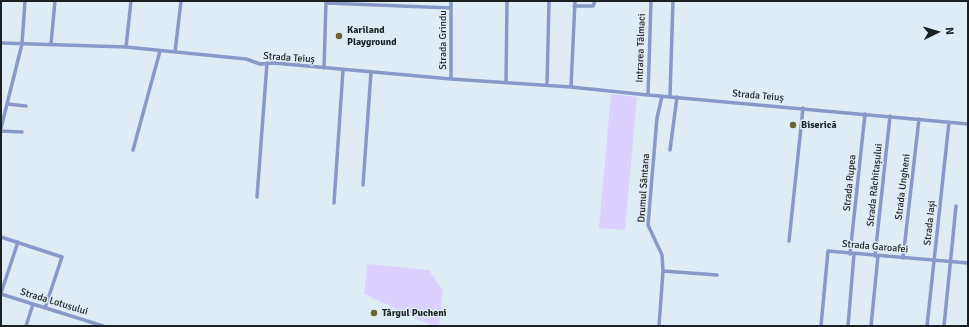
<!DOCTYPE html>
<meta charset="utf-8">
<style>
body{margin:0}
#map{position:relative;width:969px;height:327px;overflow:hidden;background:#dfecf6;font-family:Signika,sans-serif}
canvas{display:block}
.frame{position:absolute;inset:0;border:2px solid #1b2023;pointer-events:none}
.north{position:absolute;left:917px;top:12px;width:40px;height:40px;-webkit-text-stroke:3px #dfecf6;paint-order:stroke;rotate:85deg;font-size:11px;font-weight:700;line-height:16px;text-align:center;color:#1b2023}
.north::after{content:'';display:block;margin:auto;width:14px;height:18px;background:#1b2023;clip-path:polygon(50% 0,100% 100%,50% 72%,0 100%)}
</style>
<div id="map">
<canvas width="969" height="327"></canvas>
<div class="frame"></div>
<div class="north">N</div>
</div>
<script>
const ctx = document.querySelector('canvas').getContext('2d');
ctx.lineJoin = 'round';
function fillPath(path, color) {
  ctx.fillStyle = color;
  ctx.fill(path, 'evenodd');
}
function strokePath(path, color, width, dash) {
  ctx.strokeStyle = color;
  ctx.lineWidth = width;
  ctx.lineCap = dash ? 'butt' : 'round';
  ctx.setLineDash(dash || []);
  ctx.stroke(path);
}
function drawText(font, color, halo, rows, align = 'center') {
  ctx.font = font + ' Signika,sans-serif';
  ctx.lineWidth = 3;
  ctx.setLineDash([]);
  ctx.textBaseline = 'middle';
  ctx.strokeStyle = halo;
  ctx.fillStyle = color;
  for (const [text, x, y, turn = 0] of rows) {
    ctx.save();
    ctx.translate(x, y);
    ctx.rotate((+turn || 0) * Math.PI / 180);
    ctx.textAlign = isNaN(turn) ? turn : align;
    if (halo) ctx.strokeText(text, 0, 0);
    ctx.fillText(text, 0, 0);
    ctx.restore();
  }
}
fillPath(new Path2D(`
 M611,94L637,97L625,230L599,228Z
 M367,264L429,270L443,291L439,326H433L364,294Z`), '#dbd0fe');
strokePath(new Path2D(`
 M326,3L451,8
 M574,6H593L595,1
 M1,43L126,47L246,59L260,64L274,63L451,79L571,87L648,95L968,124
 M51,44L55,1
 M126,47L131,1
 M175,52L181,1
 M324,68L326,2
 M451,79V1
 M506,82L507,1
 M547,85L549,1
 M571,87L575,1
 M648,95L651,1
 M670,96L673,1
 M7,104L26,106
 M1,128L22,44L25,1
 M1,131L22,132
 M133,150L160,51
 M670,150L677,97
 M363,185L371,72
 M257,197L267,63
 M334,203L343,70
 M1,237L62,257L45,308
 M789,241L803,108
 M850,254L865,114
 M875,256L890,116
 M903,258L919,119
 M663,271L717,275
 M1,293L18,242
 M1,294L103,326
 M26,326L33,304
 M659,326L663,271L662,255L648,225L657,118L662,96
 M821,326L828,251L968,263
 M848,326L854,254
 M871,326L878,256
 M927,326L949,122
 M944,326L956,206`), '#8799c8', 3.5);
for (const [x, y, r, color] of [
 [339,36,4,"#6d6531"],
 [793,125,4,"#6d6531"],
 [374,313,4,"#6d6531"]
]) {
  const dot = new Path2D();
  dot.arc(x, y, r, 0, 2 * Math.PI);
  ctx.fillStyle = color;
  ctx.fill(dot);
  strokePath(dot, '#dfecf6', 1.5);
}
drawText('bold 10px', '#1b2023', '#dfecf6', [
 ["Kariland",347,30],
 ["Playground",347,42],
 ["Biserică",801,125],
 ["Târgul Pucheni",382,313]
], 'left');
drawText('10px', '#1b2023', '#dfecf6', [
 ["Strada Grindu",443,40,-90],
 ["Intrarea Tălmaci",641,48,-88],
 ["Strada Teiuș",289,58,4],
 ["Strada Teiuș",758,96,5],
 ["Strada Rupea",850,183,-84],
 ["Strada Răchitașului",875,185,-84],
 ["Strada Ungheni",903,187,-83],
 ["Drumul Sântana",644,188,-86],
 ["Strada Iași",930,223,-84],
 ["Strada Garoafei",875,247,5],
 ["Strada Lotusului",54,302,17]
]);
</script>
